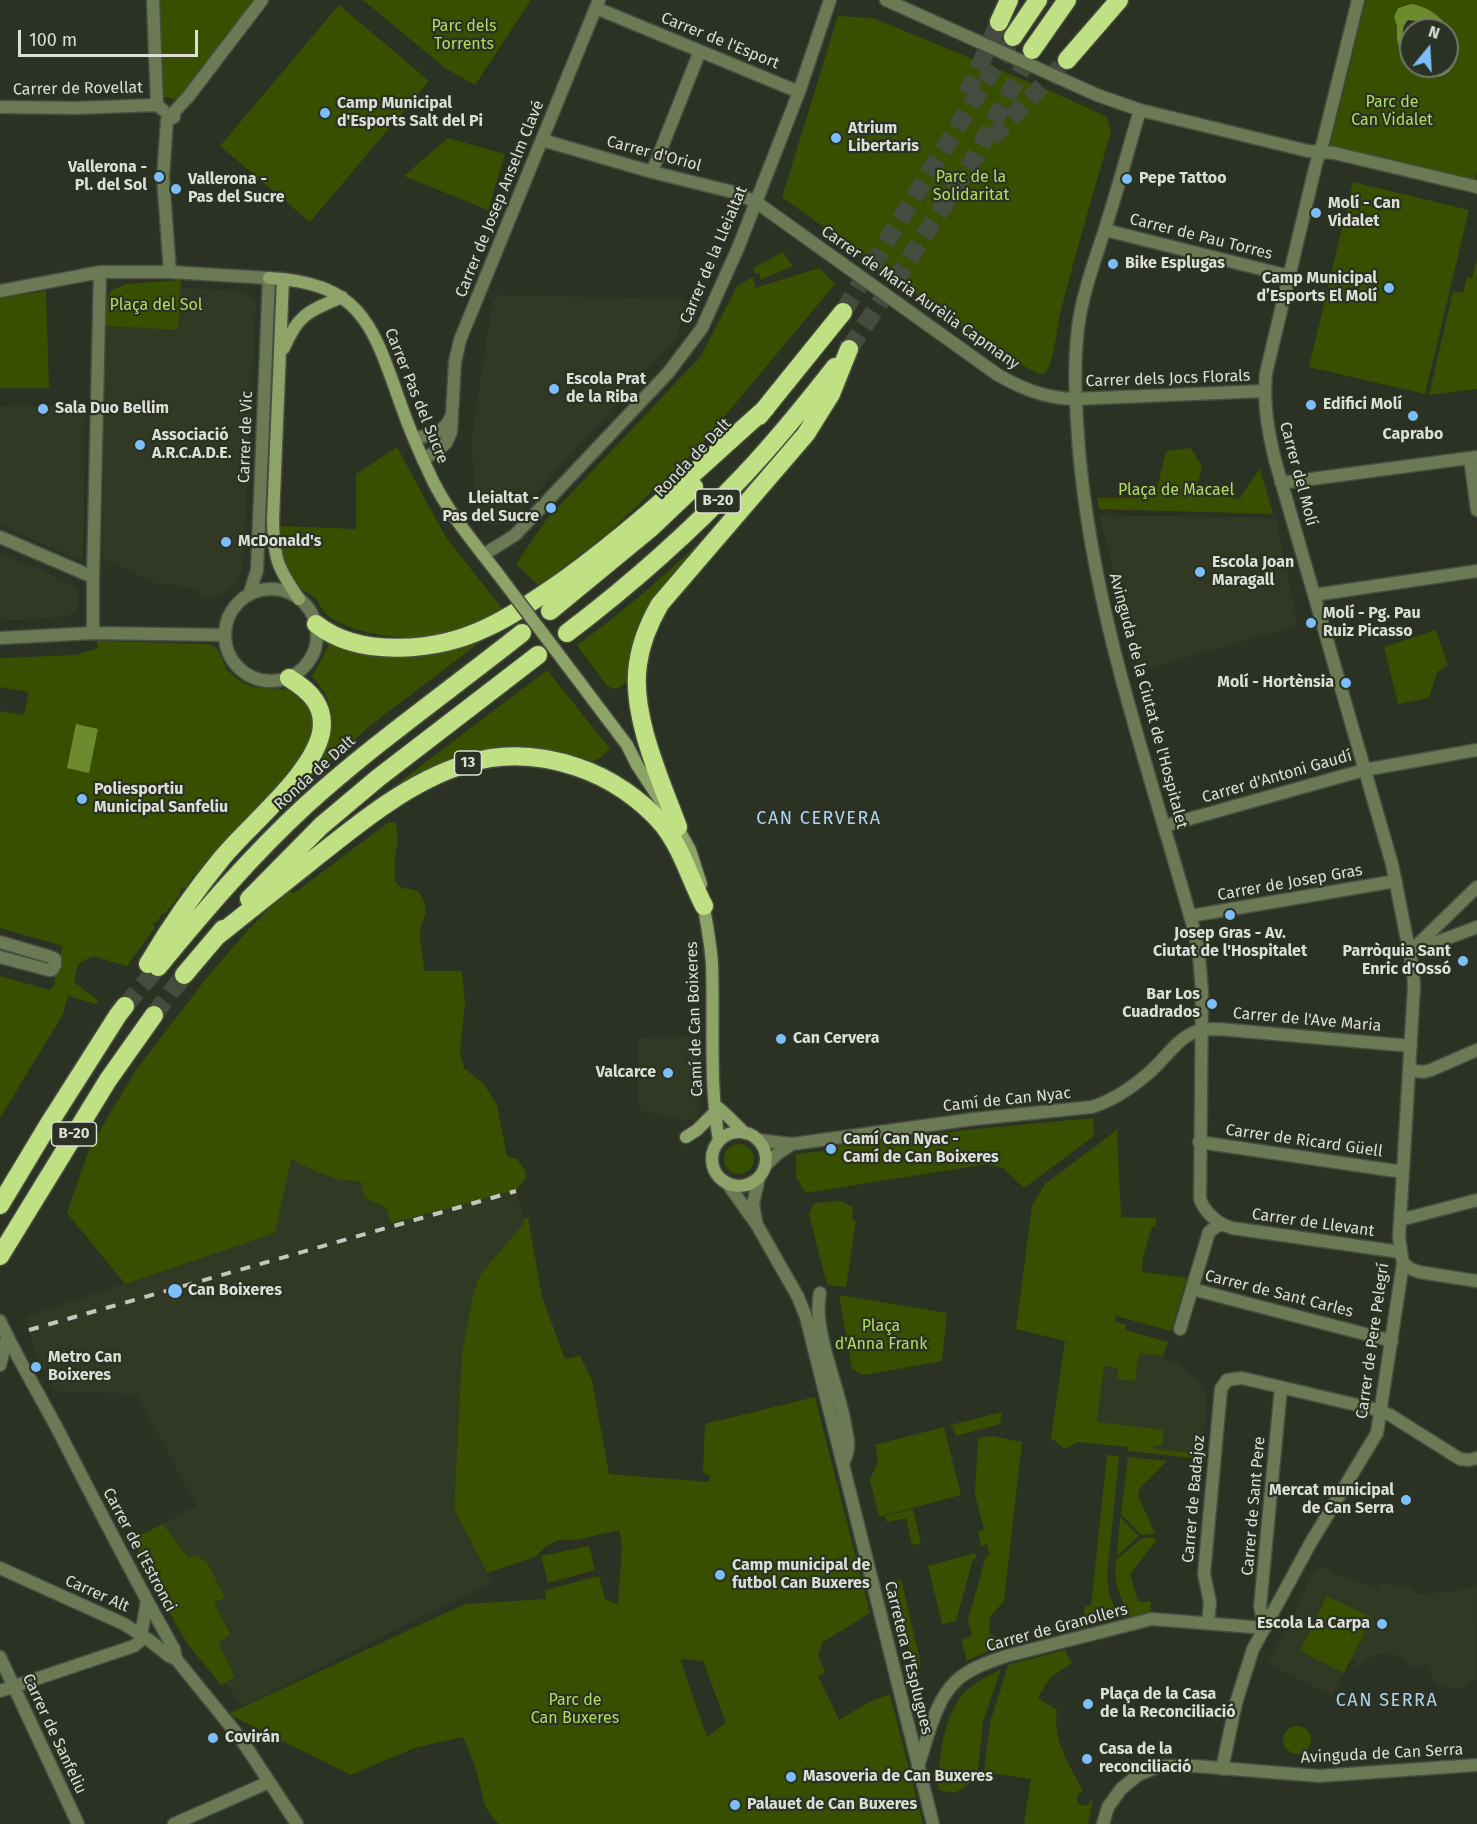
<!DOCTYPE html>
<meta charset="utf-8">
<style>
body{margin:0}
#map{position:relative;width:1477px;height:1824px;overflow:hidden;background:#2b3123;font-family:"Fira Sans",sans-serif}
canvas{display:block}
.north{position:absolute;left:1399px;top:18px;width:60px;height:60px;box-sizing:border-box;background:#2b3123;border:2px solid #71776b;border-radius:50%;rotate:18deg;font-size:16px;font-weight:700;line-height:24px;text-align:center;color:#dbdfd6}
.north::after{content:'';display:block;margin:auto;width:21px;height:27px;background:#7cbef9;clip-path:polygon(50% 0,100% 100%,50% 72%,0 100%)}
.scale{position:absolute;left:18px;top:30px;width:180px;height:27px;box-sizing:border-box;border:3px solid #dbdfd6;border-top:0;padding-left:8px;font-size:18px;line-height:21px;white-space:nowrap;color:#dbdfd6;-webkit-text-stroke:4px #2b3123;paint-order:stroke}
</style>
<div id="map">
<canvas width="1477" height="1824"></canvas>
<div class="north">N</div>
<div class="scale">100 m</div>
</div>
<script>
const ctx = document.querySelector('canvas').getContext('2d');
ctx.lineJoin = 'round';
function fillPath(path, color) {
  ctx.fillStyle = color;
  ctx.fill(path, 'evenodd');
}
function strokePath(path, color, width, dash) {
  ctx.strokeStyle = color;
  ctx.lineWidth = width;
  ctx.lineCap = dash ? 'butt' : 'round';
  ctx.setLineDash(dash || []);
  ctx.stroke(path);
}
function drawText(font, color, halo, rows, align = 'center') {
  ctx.font = font + ' "Fira Sans",sans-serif';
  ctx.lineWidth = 4.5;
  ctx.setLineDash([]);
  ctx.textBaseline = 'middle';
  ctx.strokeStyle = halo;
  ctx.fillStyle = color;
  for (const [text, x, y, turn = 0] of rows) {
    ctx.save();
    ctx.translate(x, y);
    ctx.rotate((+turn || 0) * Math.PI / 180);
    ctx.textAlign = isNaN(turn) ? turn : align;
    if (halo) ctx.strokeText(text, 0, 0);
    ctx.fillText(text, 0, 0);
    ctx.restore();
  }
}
fillPath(new Path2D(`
 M180,288L245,291L256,302L243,564L240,576L234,586L221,595L208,598L199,597L200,590L163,583L161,586L102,558L106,326L178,330Z
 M497,295L687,299L676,338L518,513L506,522L495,525L487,523L483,520L478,515L477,510L471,440L493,300H496Z
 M0,406L85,407L83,558L78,560L0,524Z
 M1099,515L1276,518L1298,626L1138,671Z
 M0,553L31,567L41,568L48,574L70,584L78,593L79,602L76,610L70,615L64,617L0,621Z
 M697,1036V1063L700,1107L697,1116L692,1120L684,1121L639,1110L637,1038Z
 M290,1159L326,1177L349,1181H360L365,1198L386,1208L391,1223L516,1190L524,1223L480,1275L473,1294L462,1353L454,1509L491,1582L242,1707L225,1682L235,1677L217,1642L214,1603L225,1598L188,1557L163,1524L196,1506L137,1394L54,1391L33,1350L34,1346L25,1317L275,1233Z
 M1065,1341L1163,1356V1359L1174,1362L1199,1380L1207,1395L1203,1454L1078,1442L1065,1449L1051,1438Z
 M1319,1565L1339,1576L1378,1589L1380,1583L1404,1587H1414V1594L1449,1592L1477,1586L1476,1680L1461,1689L1443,1687L1434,1681L1426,1664L1413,1667L1405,1659L1397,1655L1381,1654L1373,1656L1364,1662L1358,1668L1354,1666L1356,1661L1351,1659L1332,1696L1268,1664L1305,1591L1307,1583Z`), '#313925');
fillPath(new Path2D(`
 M159,0H256L177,100L164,97Z
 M363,0H531L475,85L445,68Z
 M1366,0H1477V172L1474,183L1329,149ZM1411,4C1432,7 1457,29 1458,50C1458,60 1450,79 1438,78C1431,78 1427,70 1424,66H1411V54L1409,55L1400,49L1399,45L1396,12L1402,6Z
 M339,5L429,81L310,222L220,146Z
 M838,16L873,18L1053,92L1107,117L1111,132C1094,190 1077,248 1062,306C1056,328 1056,353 1046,373L1038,374L986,344L782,197Z
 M448,138L505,154L488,210L404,176Z
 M1353,182L1469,210L1425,394L1309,367Z
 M783,252L793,266L760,280V273L755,274L753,268Z
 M1477,259V389L1429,395L1453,291L1463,293L1467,277L1472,278Z
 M819,268L835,284L699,447L607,534L539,586L516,564L546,520L701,356L737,286L753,277L755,288Z
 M181,280L178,330L106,326V301L111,290L127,284Z
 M46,291L49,388H0V298Z
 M397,447L445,536L504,611C494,617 483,625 472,629C432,642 360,641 326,614C322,610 320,604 316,599C310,593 299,590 294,583C283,567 282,544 281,526L356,529V474Z
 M1191,448L1202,466L1196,490L1239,499L1260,468L1273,514L1099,509L1097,498L1155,497L1166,451Z
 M718,525L702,544L627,681L620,687L615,689L607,686L577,645C628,609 673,568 718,525Z
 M1436,630L1448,665L1437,672L1429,698L1398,704L1384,647Z
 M491,634L372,724L283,802C305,774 339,743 329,704C327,694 318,684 312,676L323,657L329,644L339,645Z
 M97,641L208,644L217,648L227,670L240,681L250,686L261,688L283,689L294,691L302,696L314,715L312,739L297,766L198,878L193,876L186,888L180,889V894L164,915L162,914L157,922L152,923L155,928L127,966L93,956L78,964L74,982L99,1001L96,1004L68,996L63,1014L0,1118V976L50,990L55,984C53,972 61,967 62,957L60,956L63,946L0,928V711L24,715L29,692L0,687V658L76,655L98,648Z
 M547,670L610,749L599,759L592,761L540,748H496L461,756L397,784Z
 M389,822L396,823L398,839L395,857V881L400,887L418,891C435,917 419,915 420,937C421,948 423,960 425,971H462L465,1003L460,1053L464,1068L484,1084L497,1105L507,1156L517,1159L525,1170L526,1178L516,1190L391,1223L386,1208L365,1198L360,1181C333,1182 314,1171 291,1159L275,1233L125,1284L67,1213L90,1147L136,1070L209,975L248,930L288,890L293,894Z
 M1093,1118L1094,1136L1024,1188L1003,1168L987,1164L806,1193L796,1177V1154L834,1150L836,1146L965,1130Z
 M1117,1130L1121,1217L1157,1218L1155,1227H1152L1143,1256L1142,1272L1187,1278L1171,1331L1116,1316L1114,1321L1126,1325L1125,1330L1168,1342L1163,1356L1139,1353L1135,1381L1117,1379L1118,1368L1104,1366L1097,1422L1164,1430L1162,1446H1154V1449L1203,1454L1202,1459L1128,1451V1447L1078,1442L1065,1449L1051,1438L1065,1341L1016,1329L1032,1206L1045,1184Z
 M724 1159a15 15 0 1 1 30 0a15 15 0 1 1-30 0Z
 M840,1201L853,1207L852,1219L856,1221L846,1287L827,1285L809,1214L814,1203Z
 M528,1218L542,1297L565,1359L580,1356L592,1380L609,1474L709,1482L710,1475L703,1473L705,1424L815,1397L870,1613L823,1642L818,1655L825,1672L818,1676L839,1720L869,1702L890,1694L923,1824H499C480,1806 484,1795 477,1773C473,1761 468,1749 463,1737L414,1748L351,1775L228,1714L465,1604L546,1599L545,1590L599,1576L605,1599L618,1605L622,1545L619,1530L575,1540H558L546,1546L535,1557L487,1573L454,1509L462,1353L473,1294L480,1275L524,1223L523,1219ZM680,1659L703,1661L726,1723L707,1737Z
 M839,1295L947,1313L942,1361L864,1375L852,1369Z
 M1002,1412L1000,1424L956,1436L951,1425Z
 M944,1427L961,1495L879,1517L870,1480L878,1461L875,1445Z
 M993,1436L1022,1442L1004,1601L990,1617L989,1633L1006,1644V1645L983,1653L967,1661L961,1639L972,1636L968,1620L986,1556L990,1555L987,1544L981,1546L978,1532L984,1530L975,1494L978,1438Z
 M1107,1455L1119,1456L1107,1577L1109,1593L1117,1614L1101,1620L1092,1622L1087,1621L1084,1616L1085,1605L1091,1606Z
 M1128,1457L1167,1461L1140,1488L1138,1496L1155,1533L1141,1535L1121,1514Z
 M913,1509L921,1543L912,1545L906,1518L887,1522L885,1516Z
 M1120,1517L1139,1536L1117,1556Z
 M163,1524L188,1557L197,1556L207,1562L225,1598L214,1603L231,1635L218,1642L235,1677L221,1685L187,1643L175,1623L132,1539Z
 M1154,1537L1156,1541L1130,1574L1138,1601L1151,1602L1150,1615L1130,1617C1120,1595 1113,1585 1116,1560L1141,1539Z
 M589,1546L595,1570L548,1583L541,1556Z
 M975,1553L977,1558L973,1559L956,1621L942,1624L928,1566Z
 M901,1579L921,1665L913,1666L892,1582Z
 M1327,1596L1372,1618L1344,1673L1300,1651Z
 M1065,1650L1072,1663L1050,1678L1038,1698L1057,1710C1052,1740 1070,1765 1083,1791L1078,1794L1077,1801L1081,1805L1087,1806L1093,1798L1088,1824H1024L1031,1779L984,1772L990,1723L1008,1665Z
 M1001,1669L983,1722L978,1770L976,1779L955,1793L938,1790C939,1760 942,1725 959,1699C968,1685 987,1677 1001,1669Z
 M1283 1740a14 14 0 1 1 28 0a14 14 0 1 1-28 0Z`), '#394f00');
fillPath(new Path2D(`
 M1411,4C1432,6 1457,29 1458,51C1458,63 1447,81 1433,76L1424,66H1447V30H1423L1416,21L1408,20C1403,25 1401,33 1405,39L1411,40V54H1406L1400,49L1397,40V26L1394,17L1398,8Z
 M76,724L98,729L89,773L67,768Z`), '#6d8b2e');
strokePath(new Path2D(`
 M967,94L999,22
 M992,138L1067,60
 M843,312L1013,37
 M849,349L904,267L976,155L1032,50
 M125,1006L158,967
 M154,1015L184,975`), '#454b3e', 18, [18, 9]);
const street = new Path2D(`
 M153,0L157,105L163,110
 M886,0L1097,95L1140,110L1308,151L1334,153L1477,187
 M596,8L799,92
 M0,107L76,108L157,105
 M1140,110C1128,151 1117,192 1104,232C1094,263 1082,295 1078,328C1073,369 1076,409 1079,450C1093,615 1150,771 1194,930L1199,955L1202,992L1200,1199C1205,1213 1218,1224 1232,1228L1400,1252
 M167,120L174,117V112L188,97L262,0
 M167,120L163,177L170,272
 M542,140L652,172L733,192L756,202L998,375C1023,389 1045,398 1074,399L1264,391
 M652,172L700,51
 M1105,230L1289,276
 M0,291L100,272H170L269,278L257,570L249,595
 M414,438C433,435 442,435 451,417
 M1470,458L1477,510
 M423,459L435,452L446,443L451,432L455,362L460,340L599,0
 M1281,483L1477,457
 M0,537L93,577
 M483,555L515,535L668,373L702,328L738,248L799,92L830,0
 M225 635a46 46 0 1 1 92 0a46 46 0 1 1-92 0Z
 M1314,595L1477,571
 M93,633V577L100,272
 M0,638L93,633L225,635
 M1164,826L1364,770L1477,750
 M1190,916L1396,881
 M0,942L51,957L55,959V965L52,970H49L0,957
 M1413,951L1477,927
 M1409,953L1477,887
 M1409,1070L1423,1072L1431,1070L1477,1050
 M758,1140L792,1144L974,1119L1092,1107C1114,1100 1133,1087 1151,1071C1167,1057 1179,1035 1201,1030C1207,1029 1214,1029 1219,1029L1411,1046
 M1199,1142L1403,1172
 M765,1166L777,1154L792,1144
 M727,1183L757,1225L798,1297L806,1317L933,1824
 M1400,1220L1477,1200
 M756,1221L753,1204L759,1178
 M1403,1263L1411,1269L1419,1272L1477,1281
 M1192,1289L1392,1341
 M820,1293C812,1329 839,1387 845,1424C846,1431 849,1440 848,1447C848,1452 845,1459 843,1464
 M0,1321C17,1358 39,1394 58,1430C96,1504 133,1577 174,1649L176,1659L241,1739L297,1824
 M1180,1329L1209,1232L1217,1226L1222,1225
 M0,1365L7,1337
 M0,1568L124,1624L149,1640L169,1656L176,1659
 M1208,1623L1210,1602L1204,1574L1221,1389L1227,1380L1242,1378L1374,1409L1390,1415L1460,1459L1469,1460L1477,1458
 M0,1657L78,1824
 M0,1691L134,1646L140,1641L147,1601
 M918,1766C928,1738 934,1702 956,1681C970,1668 989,1662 1006,1656L1152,1619L1265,1628L1260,1607L1281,1387
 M1222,1769L1236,1703L1253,1649L1310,1544L1377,1433L1403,1263L1399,1238L1414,987L1413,970L1392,864L1275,460C1268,431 1263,403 1266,373L1316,164L1323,142L1358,0
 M174,1824L269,1782
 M1103,1824L1108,1807L1121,1789L1138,1775L1160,1766H1195L1319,1776L1477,1765`);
const secondary = new Path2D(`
 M269,278C363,283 373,327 401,405C410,431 421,456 433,481C450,515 475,544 498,574
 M283,279L273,520C274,559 277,567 299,599
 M284,348C298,314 309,311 342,297
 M578,680L627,745L637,765L664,806
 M675,823L690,850L701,884
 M703,901C706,922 711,944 712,965C714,1024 709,1083 719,1141
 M716,1106C727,1114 735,1124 745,1133
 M712 1159a27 27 0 1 1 54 0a27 27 0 1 1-54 0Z
 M686,1137L697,1130L714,1113`);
const highway = new Path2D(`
 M999,22L1009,0
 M1013,37L1038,0
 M1032,50L1067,0
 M1067,60L1119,0
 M759,416L843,312
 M550,611L652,527L694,487
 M316,624C360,659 438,651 486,628C514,615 539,597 564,580C636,528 700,467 766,408
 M567,633C629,586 690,532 744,475C776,441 806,404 835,367
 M678,827C661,781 630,714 638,664C641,642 649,623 660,604L806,434L831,394L849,349
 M249,899L321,826L378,778L538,655
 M216,937C247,912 278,888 309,863C355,826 409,781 466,764C503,752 541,755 577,767C610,778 641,799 663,825C682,849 690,879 704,906
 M148,964C170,927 194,892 222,858C250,824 312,775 321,733C326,706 310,691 289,678
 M158,967C204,911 251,856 305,806C373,744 449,691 522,633
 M184,975L223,929
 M0,1205L50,1122L118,1015L125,1006
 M0,1256L108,1080L154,1015`);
strokePath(street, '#474d40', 15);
strokePath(secondary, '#474d40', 15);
strokePath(highway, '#474d40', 21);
strokePath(street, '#6b7954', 12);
strokePath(secondary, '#8da368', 12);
strokePath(highway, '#bfe183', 18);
strokePath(new Path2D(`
 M29,1330L516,1191`), '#c2c6bc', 4, [10, 10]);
const secondaryBridge = new Path2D(`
 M498,574L578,680`);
strokePath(secondaryBridge, '#474d40', 15, []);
strokePath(secondaryBridge, '#8da368', 12);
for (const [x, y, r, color] of [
 [325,113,6,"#7cbef9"],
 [836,138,6,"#7cbef9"],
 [159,177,6,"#7cbef9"],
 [1127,179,6,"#7cbef9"],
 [176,189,6,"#7cbef9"],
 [1316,213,6,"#7cbef9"],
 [1113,264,6,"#7cbef9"],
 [1389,288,6,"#7cbef9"],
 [554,389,6,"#7cbef9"],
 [1311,405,6,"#7cbef9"],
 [43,409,6,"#7cbef9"],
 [1413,416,6,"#7cbef9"],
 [140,445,6,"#7cbef9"],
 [551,508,6,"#7cbef9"],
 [226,542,6,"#7cbef9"],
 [1200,572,6,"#7cbef9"],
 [1311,623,6,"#7cbef9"],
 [1346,683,6,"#7cbef9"],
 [82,799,6,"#7cbef9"],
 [1230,915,6,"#7cbef9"],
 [1463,961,6,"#7cbef9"],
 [1212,1004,6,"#7cbef9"],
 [781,1039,6,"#7cbef9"],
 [668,1073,6,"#7cbef9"],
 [831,1149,6,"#7cbef9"],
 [175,1291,8,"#7cbef9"],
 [36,1367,6,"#7cbef9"],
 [1406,1500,6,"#7cbef9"],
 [720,1575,6,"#7cbef9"],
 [1382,1624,6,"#7cbef9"],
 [1088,1704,6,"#7cbef9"],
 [213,1738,6,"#7cbef9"],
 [1087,1759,6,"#7cbef9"],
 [791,1777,6,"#7cbef9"],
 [735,1805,6,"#7cbef9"]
]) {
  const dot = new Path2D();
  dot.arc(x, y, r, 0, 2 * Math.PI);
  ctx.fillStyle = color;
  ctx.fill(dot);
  strokePath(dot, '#2b3123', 2);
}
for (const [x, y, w] of [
 [718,501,45],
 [468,763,27],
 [74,1134,45]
]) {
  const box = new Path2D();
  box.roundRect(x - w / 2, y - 12, w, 24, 4.5);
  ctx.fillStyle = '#2b3123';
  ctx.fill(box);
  strokePath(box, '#dbdfd6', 1.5);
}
drawText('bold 15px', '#dbdfd6', null, [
 ["B-20",718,501],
 ["13",468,763],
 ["B-20",74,1134]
]);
drawText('16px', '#b3dc63', '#2b3123', [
 ["Parc dels",464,27],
 ["Torrents",464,45],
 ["Parc de",1392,103],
 ["Can Vidalet",1392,121],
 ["Parc de la",971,178],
 ["Solidaritat",971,196],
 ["Plaça del Sol",156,306],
 ["Plaça de Macael",1176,491],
 ["Plaça",881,1327],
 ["d'Anna Frank",881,1345],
 ["Parc de",575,1701],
 ["Can Buxeres",575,1719]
]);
drawText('16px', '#dbdfd6', '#2b3123', [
 ["Carrer de l'Esport",720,41,22],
 ["Carrer de Rovellat",78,89,-1],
 ["Carrer d'Oriol",654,154,15],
 ["Carrer de Josep Anselm Clavé",500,199,-68],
 ["Carrer de Pau Torres",1201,237,14],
 ["Carrer de la Lleialtat",714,255,-67],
 ["Carrer de Maria Aurèlia Capmany",920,298,35],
 ["Carrer dels Jocs Florals",1168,379,-2],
 ["Carrer Pas del Sucre",416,396,68],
 ["Carrer de Vic",246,437,-88],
 ["Ronda de Dalt",693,458,-46],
 ["Carrer del Molí",1298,474,75],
 ["Avinguda de la Ciutat de l'Hospitalet",1148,701,75],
 ["Ronda de Dalt",315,773,-42],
 ["Carrer d'Antoni Gaudí",1277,777,-16],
 ["Carrer de Josep Gras",1290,883,-10],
 ["Camí de Can Boixeres",695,1019,-92],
 ["Carrer de l'Ave Maria",1307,1020,5],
 ["Camí de Can Nyac",1007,1100,-6],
 ["Carrer de Ricard Güell",1304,1141,8],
 ["Carrer de Llevant",1313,1223,8],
 ["Carrer de Sant Carles",1279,1294,14],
 ["Carrer de Pere Pelegrí",1373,1341,-82],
 ["Carrer de Badajoz",1194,1499,-85],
 ["Carrer de Sant Pere",1254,1506,-85],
 ["Carrer de l'Estronci",139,1550,62],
 ["Carrer Alt",97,1594,24],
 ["Carrer de Granollers",1057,1628,-15],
 ["Carretera d'Esplugues",908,1658,76],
 ["Carrer de Sanfeliu",54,1734,65],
 ["Avinguda de Can Serra",1382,1754,-3]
]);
drawText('bold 16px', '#dbdfd6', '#2b3123', [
 ["Camp Municipal",337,104],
 ["d'Esports Salt del Pi",337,122],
 ["Atrium",848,129],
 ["Libertaris",848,147],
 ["Vallerona -",147,168,"right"],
 ["Pl. del Sol",147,186,"right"],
 ["Pepe Tattoo",1139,179],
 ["Vallerona -",188,180],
 ["Pas del Sucre",188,198],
 ["Molí - Can",1328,204],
 ["Vidalet",1328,222],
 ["Bike Esplugas",1125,264],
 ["Camp Municipal",1377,279,"right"],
 ["d’Esports El Molí",1377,297,"right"],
 ["Escola Prat",566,380],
 ["de la Riba",566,398],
 ["Edifici Molí",1323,405],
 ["Sala Duo Bellim",55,409],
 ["Caprabo",1413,435,"center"],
 ["Associació",152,436],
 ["A.R.C.A.D.E.",152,454],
 ["Lleialtat -",539,499,"right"],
 ["Pas del Sucre",539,517,"right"],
 ["McDonald's",238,542],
 ["Escola Joan",1212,563],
 ["Maragall",1212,581],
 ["Molí - Pg. Pau",1323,614],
 ["Ruiz Picasso",1323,632],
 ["Molí - Hortènsia",1334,683,"right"],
 ["Poliesportiu",94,790],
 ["Municipal Sanfeliu",94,808],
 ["Josep Gras - Av.",1230,934,"center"],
 ["Ciutat de l'Hospitalet",1230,952,"center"],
 ["Parròquia Sant",1451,952,"right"],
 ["Enric d'Ossó",1451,970,"right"],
 ["Bar Los",1200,995,"right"],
 ["Cuadrados",1200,1013,"right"],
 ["Can Cervera",793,1039],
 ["Valcarce",656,1073,"right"],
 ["Camí Can Nyac -",843,1140],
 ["Camí de Can Boixeres",843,1158],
 ["Can Boixeres",188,1291],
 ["Metro Can",48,1358],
 ["Boixeres",48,1376],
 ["Mercat municipal",1394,1491,"right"],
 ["de Can Serra",1394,1509,"right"],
 ["Camp municipal de",732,1566],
 ["futbol Can Buxeres",732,1584],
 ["Escola La Carpa",1370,1624,"right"],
 ["Plaça de la Casa",1100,1695],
 ["de la Reconciliació",1100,1713],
 ["Covirán",225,1738],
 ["Casa de la",1099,1750],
 ["reconciliació",1099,1768],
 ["Masoveria de Can Buxeres",803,1777],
 ["Palauet de Can Buxeres",747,1805]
], 'left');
ctx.letterSpacing = '1.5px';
drawText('18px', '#b0d3f5', '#2b3123', [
 ["CAN CERVERA",819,819],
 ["CAN SERRA",1387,1701]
]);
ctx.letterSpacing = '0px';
</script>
